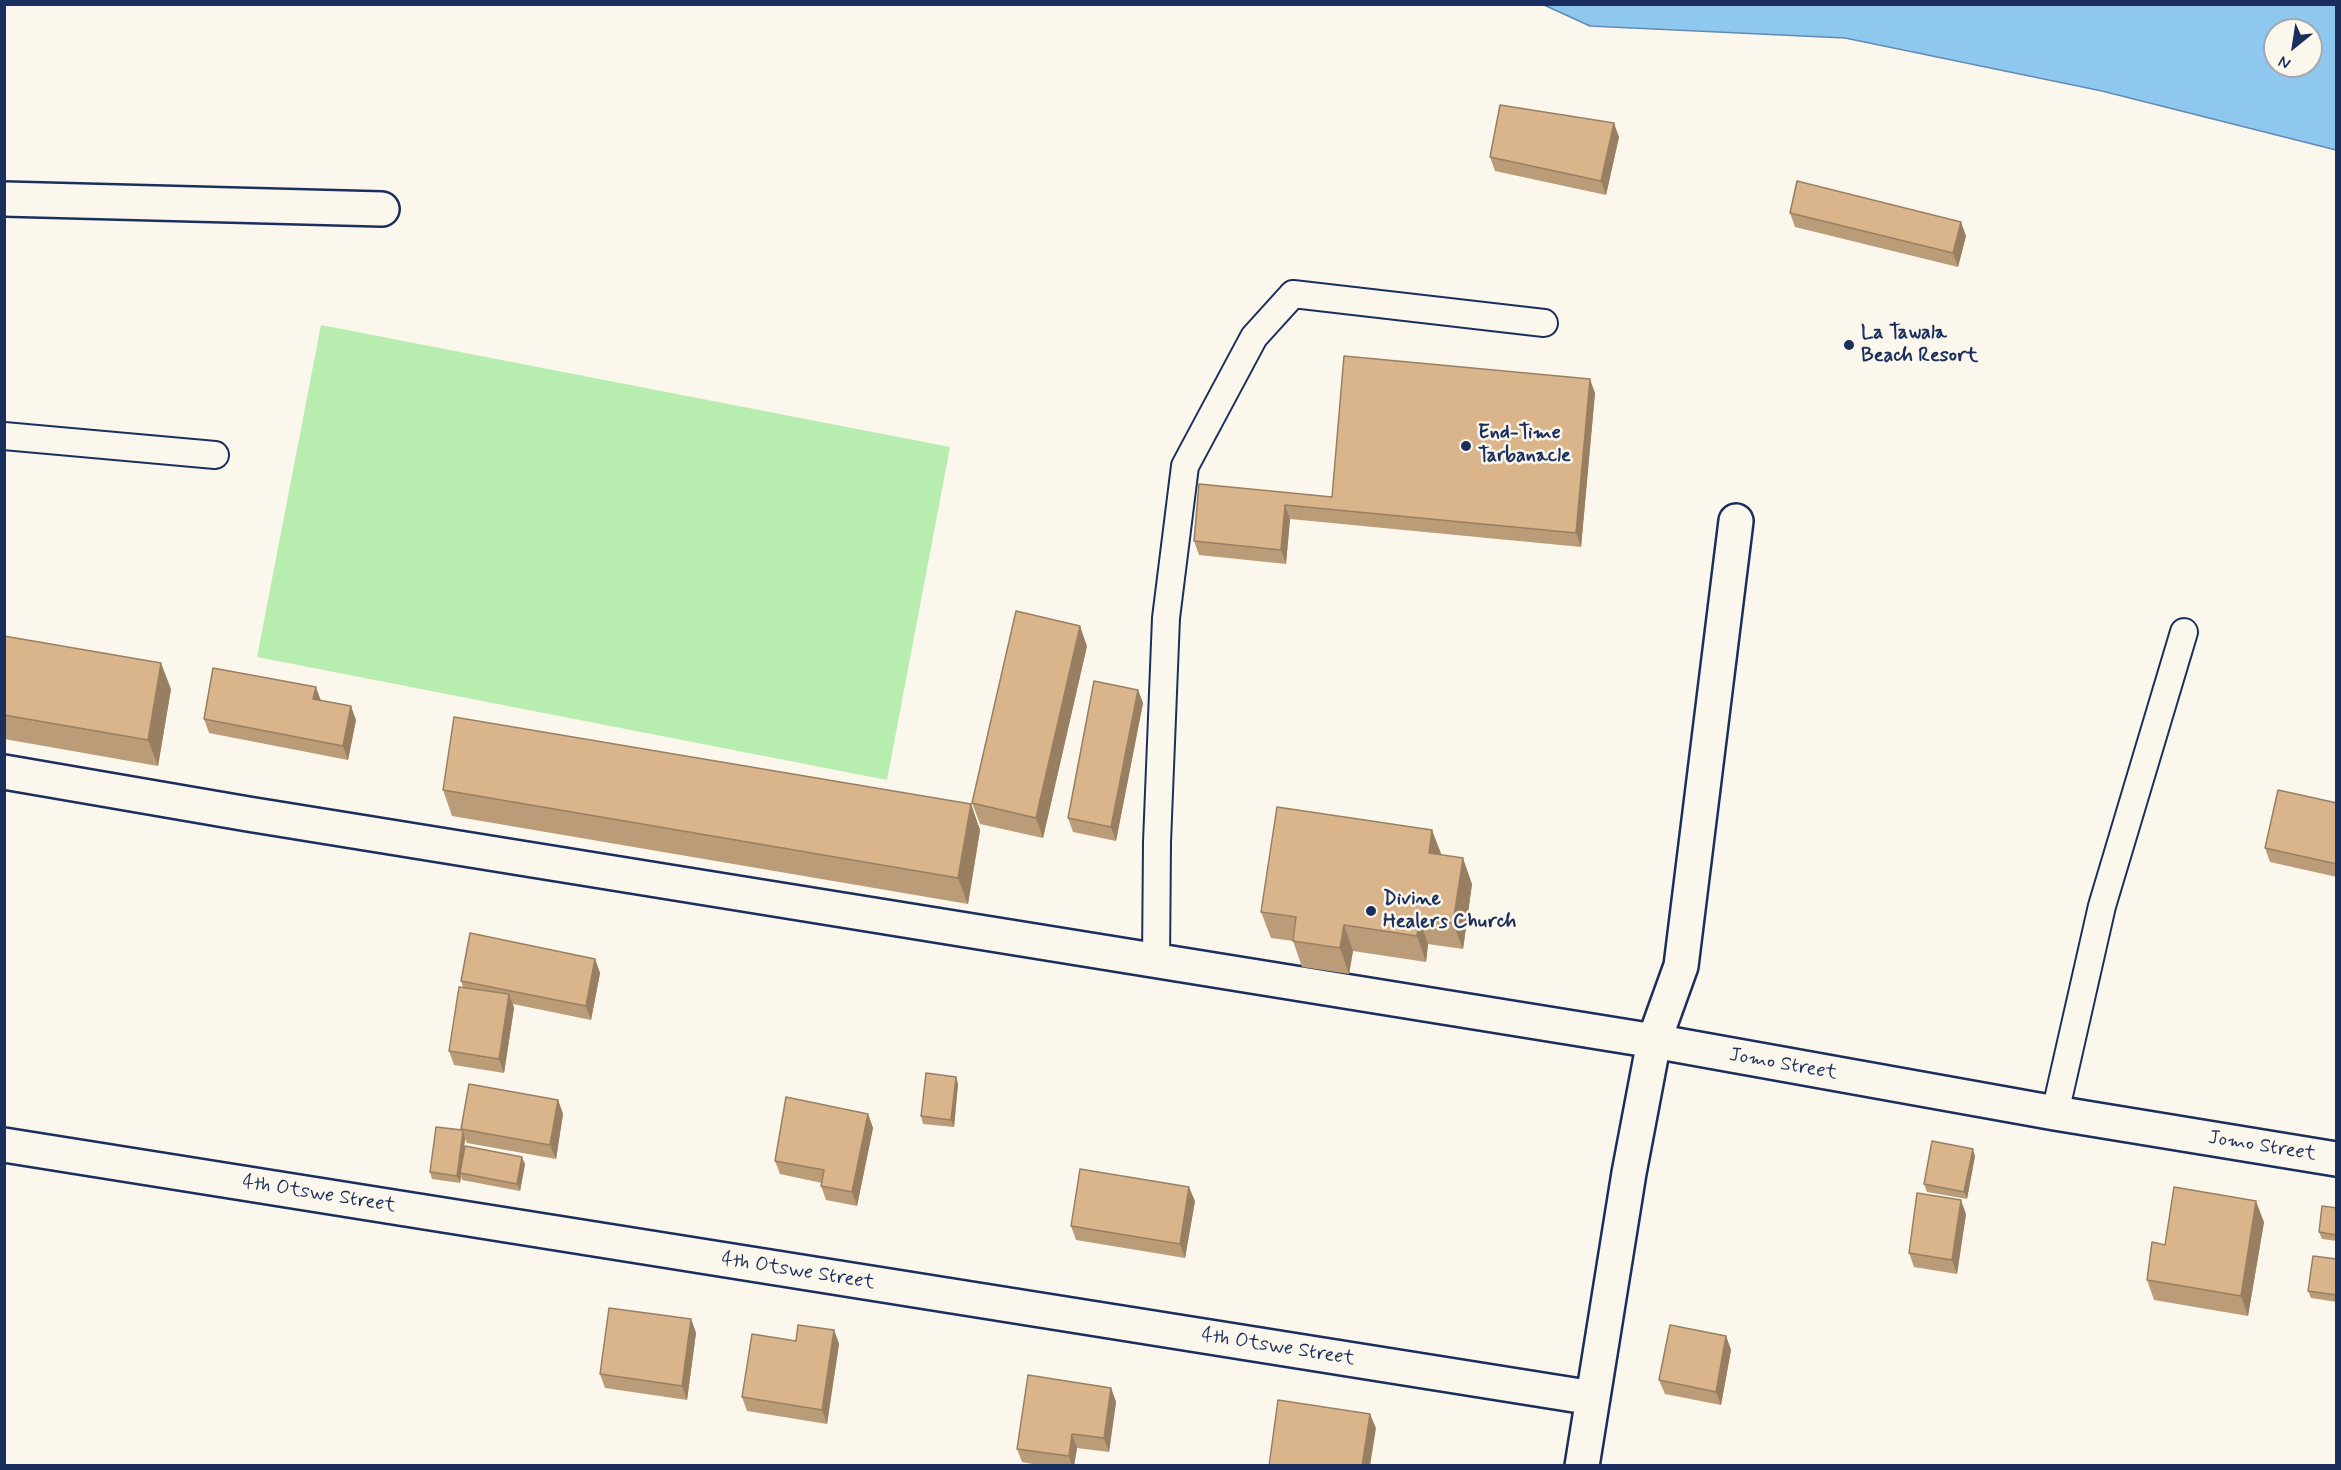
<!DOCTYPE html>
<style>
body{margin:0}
#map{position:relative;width:2341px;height:1470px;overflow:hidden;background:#fbf7ec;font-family:Mynerve,sans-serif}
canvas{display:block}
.frame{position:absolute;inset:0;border:6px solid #1b2f5e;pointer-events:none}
.north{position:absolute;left:2263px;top:18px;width:60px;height:60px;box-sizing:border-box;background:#fbf7ec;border:2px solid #a1a7b3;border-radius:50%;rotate:210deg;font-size:16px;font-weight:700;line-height:24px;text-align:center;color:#1b2f5e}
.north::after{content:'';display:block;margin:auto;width:21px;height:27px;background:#1b2f5e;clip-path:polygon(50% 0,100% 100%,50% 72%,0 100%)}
</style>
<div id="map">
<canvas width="2341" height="1470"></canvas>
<div class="frame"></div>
<div class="north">N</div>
</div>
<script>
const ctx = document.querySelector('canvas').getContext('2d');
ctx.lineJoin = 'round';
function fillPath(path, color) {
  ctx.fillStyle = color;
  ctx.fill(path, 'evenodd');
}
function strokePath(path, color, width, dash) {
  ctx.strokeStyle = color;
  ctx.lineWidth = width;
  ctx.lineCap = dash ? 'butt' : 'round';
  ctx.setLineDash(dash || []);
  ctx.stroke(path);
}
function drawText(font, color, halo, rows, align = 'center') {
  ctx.font = font + ' Mynerve,sans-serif';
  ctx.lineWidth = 5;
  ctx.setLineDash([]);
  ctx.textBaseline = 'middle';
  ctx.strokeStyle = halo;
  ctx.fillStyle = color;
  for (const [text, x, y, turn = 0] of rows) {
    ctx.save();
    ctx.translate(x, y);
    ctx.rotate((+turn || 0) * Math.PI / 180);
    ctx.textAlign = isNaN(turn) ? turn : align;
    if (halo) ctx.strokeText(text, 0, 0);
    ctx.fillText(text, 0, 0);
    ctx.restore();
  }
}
fillPath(new Path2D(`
 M321,325L950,447L887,780L257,657Z`), '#b7eeb0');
const water = new Path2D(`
 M1544,5H2336V150L2102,91L1845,38L1590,26ZM2275,30H2311V66H2275Z`);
fillPath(water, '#8fc8ee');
strokePath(water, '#618bb4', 1.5);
const lane = new Path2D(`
 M4,436L215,455
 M1156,961L1157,842L1166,618L1185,466L1254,337L1293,294L1544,323
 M2055,1113L2102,906L2184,632`);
const street = new Path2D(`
 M4,199L382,209
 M4,772L248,814L1654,1041L1681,966L1736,521
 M4,1145L1593,1398
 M1582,1466L1629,1173L1654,1041L2055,1113L2336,1159`);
strokePath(lane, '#1b2f5e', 30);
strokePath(street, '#1b2f5e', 38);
strokePath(lane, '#fbf7ec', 26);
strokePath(street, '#fbf7ec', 33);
fillPath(new Path2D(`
 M1619,137L1606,195L1495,171L1490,157Z
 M1790,213L1966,236L1958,267L1795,227Z
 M1595,393L1581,547L1290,519L1286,564L1199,555L1194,541L1199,484L1332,497Z
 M4,636L171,689L158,766L4,739Z
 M1087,646L1043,838L980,824L972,803Z
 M1138,690L1143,703L1116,841L1073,832L1068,818Z
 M204,719L356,720L348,760L209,733Z
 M443,790L971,804L980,830L968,904L452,816Z
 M2337,803V877L2270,862L2265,848Z
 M1441,855L1472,884L1463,949L1428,944L1426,962L1353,951L1349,974L1302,967L1293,941L1271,938L1261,912Z
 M595,959L600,973L591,1020L513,1004L514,1008L504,1073L454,1065L449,1051L463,987L461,981Z
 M956,1077L958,1084L954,1127L923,1124L921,1116Z
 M558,1100L563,1114L556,1159L467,1143L465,1139L464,1148L525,1164L520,1191L462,1180L461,1176L460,1183L432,1179L430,1172L462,1130L461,1129Z
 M868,1114L873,1128L857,1206L826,1200L821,1186L822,1183L780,1174L775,1161Z
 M1975,1156L1967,1199L1927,1192L1924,1184Z
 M1195,1201L1185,1258L1076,1240L1071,1226Z
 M2337,1208V1241L2322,1239L2319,1232Z
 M1966,1214L1957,1274L1914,1267L1909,1253Z
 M2264,1222L2248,1316L2154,1300L2147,1280L2165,1245Z
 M2337,1259V1302L2311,1298L2308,1291Z
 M691,1319L696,1333L687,1400L605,1388L600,1374Z
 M834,1330L839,1344L827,1424L747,1411L742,1397L796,1341Z
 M1726,1336L1731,1350L1721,1405L1665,1394L1659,1380Z
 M1111,1388L1116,1402L1109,1452L1077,1448L1074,1466H1043L1022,1462L1017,1449Z`), '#bb9c78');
fillPath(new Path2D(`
 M1614,123L1619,137L1606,195L1601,181Z
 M1961,222L1966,236L1958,267L1953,253Z
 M1590,379L1595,393L1581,547L1576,533Z
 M1285,505L1290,519L1286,564L1281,550Z
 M1080,626L1087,646L1043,838L1036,818Z
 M161,663L171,689L158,766L148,740Z
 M316,687L321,701L313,699Z
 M1138,690L1143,703L1116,841L1111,827Z
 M351,706L356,720L348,760L343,746Z
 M971,804L980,830L968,904L958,878Z
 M1432,830L1442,856L1429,853Z
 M1463,858L1472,884L1463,949L1453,923Z
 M1419,918L1428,944L1426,962L1417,936Z
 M1344,925L1353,951L1349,974L1340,948Z
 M595,959L600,973L591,1020L586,1006Z
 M509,994L514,1008L504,1073L499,1059Z
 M956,1077L958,1084L954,1127L951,1120Z
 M558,1100L563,1114L556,1159L550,1145Z
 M868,1114L873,1128L857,1206L852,1192Z
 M463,1132L465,1139L461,1173H460L461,1176L460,1183L457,1176Z
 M1973,1149L1975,1156L1967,1199L1964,1192Z
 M522,1157L525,1164L520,1191L517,1184Z
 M1189,1187L1195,1201L1185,1258L1180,1244Z
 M1961,1200L1966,1214L1957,1274L1952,1260Z
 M2256,1201L2264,1222L2248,1316L2241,1296Z
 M691,1319L696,1333L687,1400L682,1386Z
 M834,1330L839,1344L827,1424L822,1410Z
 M1726,1336L1731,1350L1721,1405L1716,1392Z
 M1111,1388L1116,1402L1109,1452L1104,1438Z
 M1370,1414L1376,1428L1370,1466H1362Z
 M1072,1434L1077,1448L1074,1466H1072L1069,1456Z`), '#997f61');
const building = new Path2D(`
 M1500,105L1614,123L1601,181L1490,157Z
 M1797,181L1961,222L1953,253L1790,213Z
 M1344,356L1590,379L1576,533L1285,505L1281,550L1194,541L1199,484L1332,497Z
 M1016,611L1080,626L1036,818L972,803Z
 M4,636L161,663L148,740L4,715Z
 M213,668L316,687L313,699L351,706L343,746L204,719Z
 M1094,681L1138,690L1111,827L1068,818Z
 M454,717L971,804L958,878L443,790Z
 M2278,790L2337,803V864L2265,848Z
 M1277,807L1432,830L1429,853L1463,858L1453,923L1419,918L1417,936L1344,925L1340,948L1293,941L1296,917L1261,912Z
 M470,933L595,959L586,1006L461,981Z
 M459,987L509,994L499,1059L449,1051Z
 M926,1073L956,1077L951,1120L921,1116Z
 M469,1084L558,1100L550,1145L461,1129Z
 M786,1097L868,1114L852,1192L821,1186L824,1170L775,1161Z
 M436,1127L462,1130L463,1132L457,1176L430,1172Z
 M1932,1141L1973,1149L1964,1192L1924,1184Z
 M465,1146L522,1157L517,1184L460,1173Z
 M1080,1169L1189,1187L1180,1244L1071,1226Z
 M2174,1187L2256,1201L2241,1296L2147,1280L2152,1242L2165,1245Z
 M1917,1193L1961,1200L1952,1260L1909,1253Z
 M2322,1206L2337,1208V1235L2319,1232Z
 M2313,1256L2337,1259V1295L2308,1291Z
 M609,1308L691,1319L682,1386L600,1374Z
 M798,1325L834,1330L822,1410L742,1397L752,1334L796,1341Z
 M1670,1325L1726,1336L1716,1392L1659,1380Z
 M1028,1375L1111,1388L1104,1438L1072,1434L1069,1456L1017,1449Z
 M1278,1400L1370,1414L1362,1466H1269Z`);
fillPath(building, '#dab58b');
strokePath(building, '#997f61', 1.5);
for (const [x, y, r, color] of [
 [1849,345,6,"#1b2f5e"],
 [1466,446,6,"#1b2f5e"],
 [1371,911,6,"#1b2f5e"]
]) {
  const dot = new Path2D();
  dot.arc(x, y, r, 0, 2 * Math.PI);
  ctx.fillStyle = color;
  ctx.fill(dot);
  strokePath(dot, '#fbf7ec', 2);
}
drawText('bold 20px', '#1b2f5e', '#fbf7ec', [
 ["La Tawala",1861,334],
 ["Beach Resort",1861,357],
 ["End-Time",1478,434],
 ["Tarbanacle",1478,457],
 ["Divine",1383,900],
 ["Healers Church",1383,923]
], 'left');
drawText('20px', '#1b2f5e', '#fbf7ec', [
 ["Jomo Street",1783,1065,10],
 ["Jomo Street",2262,1147,9],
 ["4th Otswe Street",319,1195,9],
 ["4th Otswe Street",798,1272,9],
 ["4th Otswe Street",1278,1348,9]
]);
</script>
